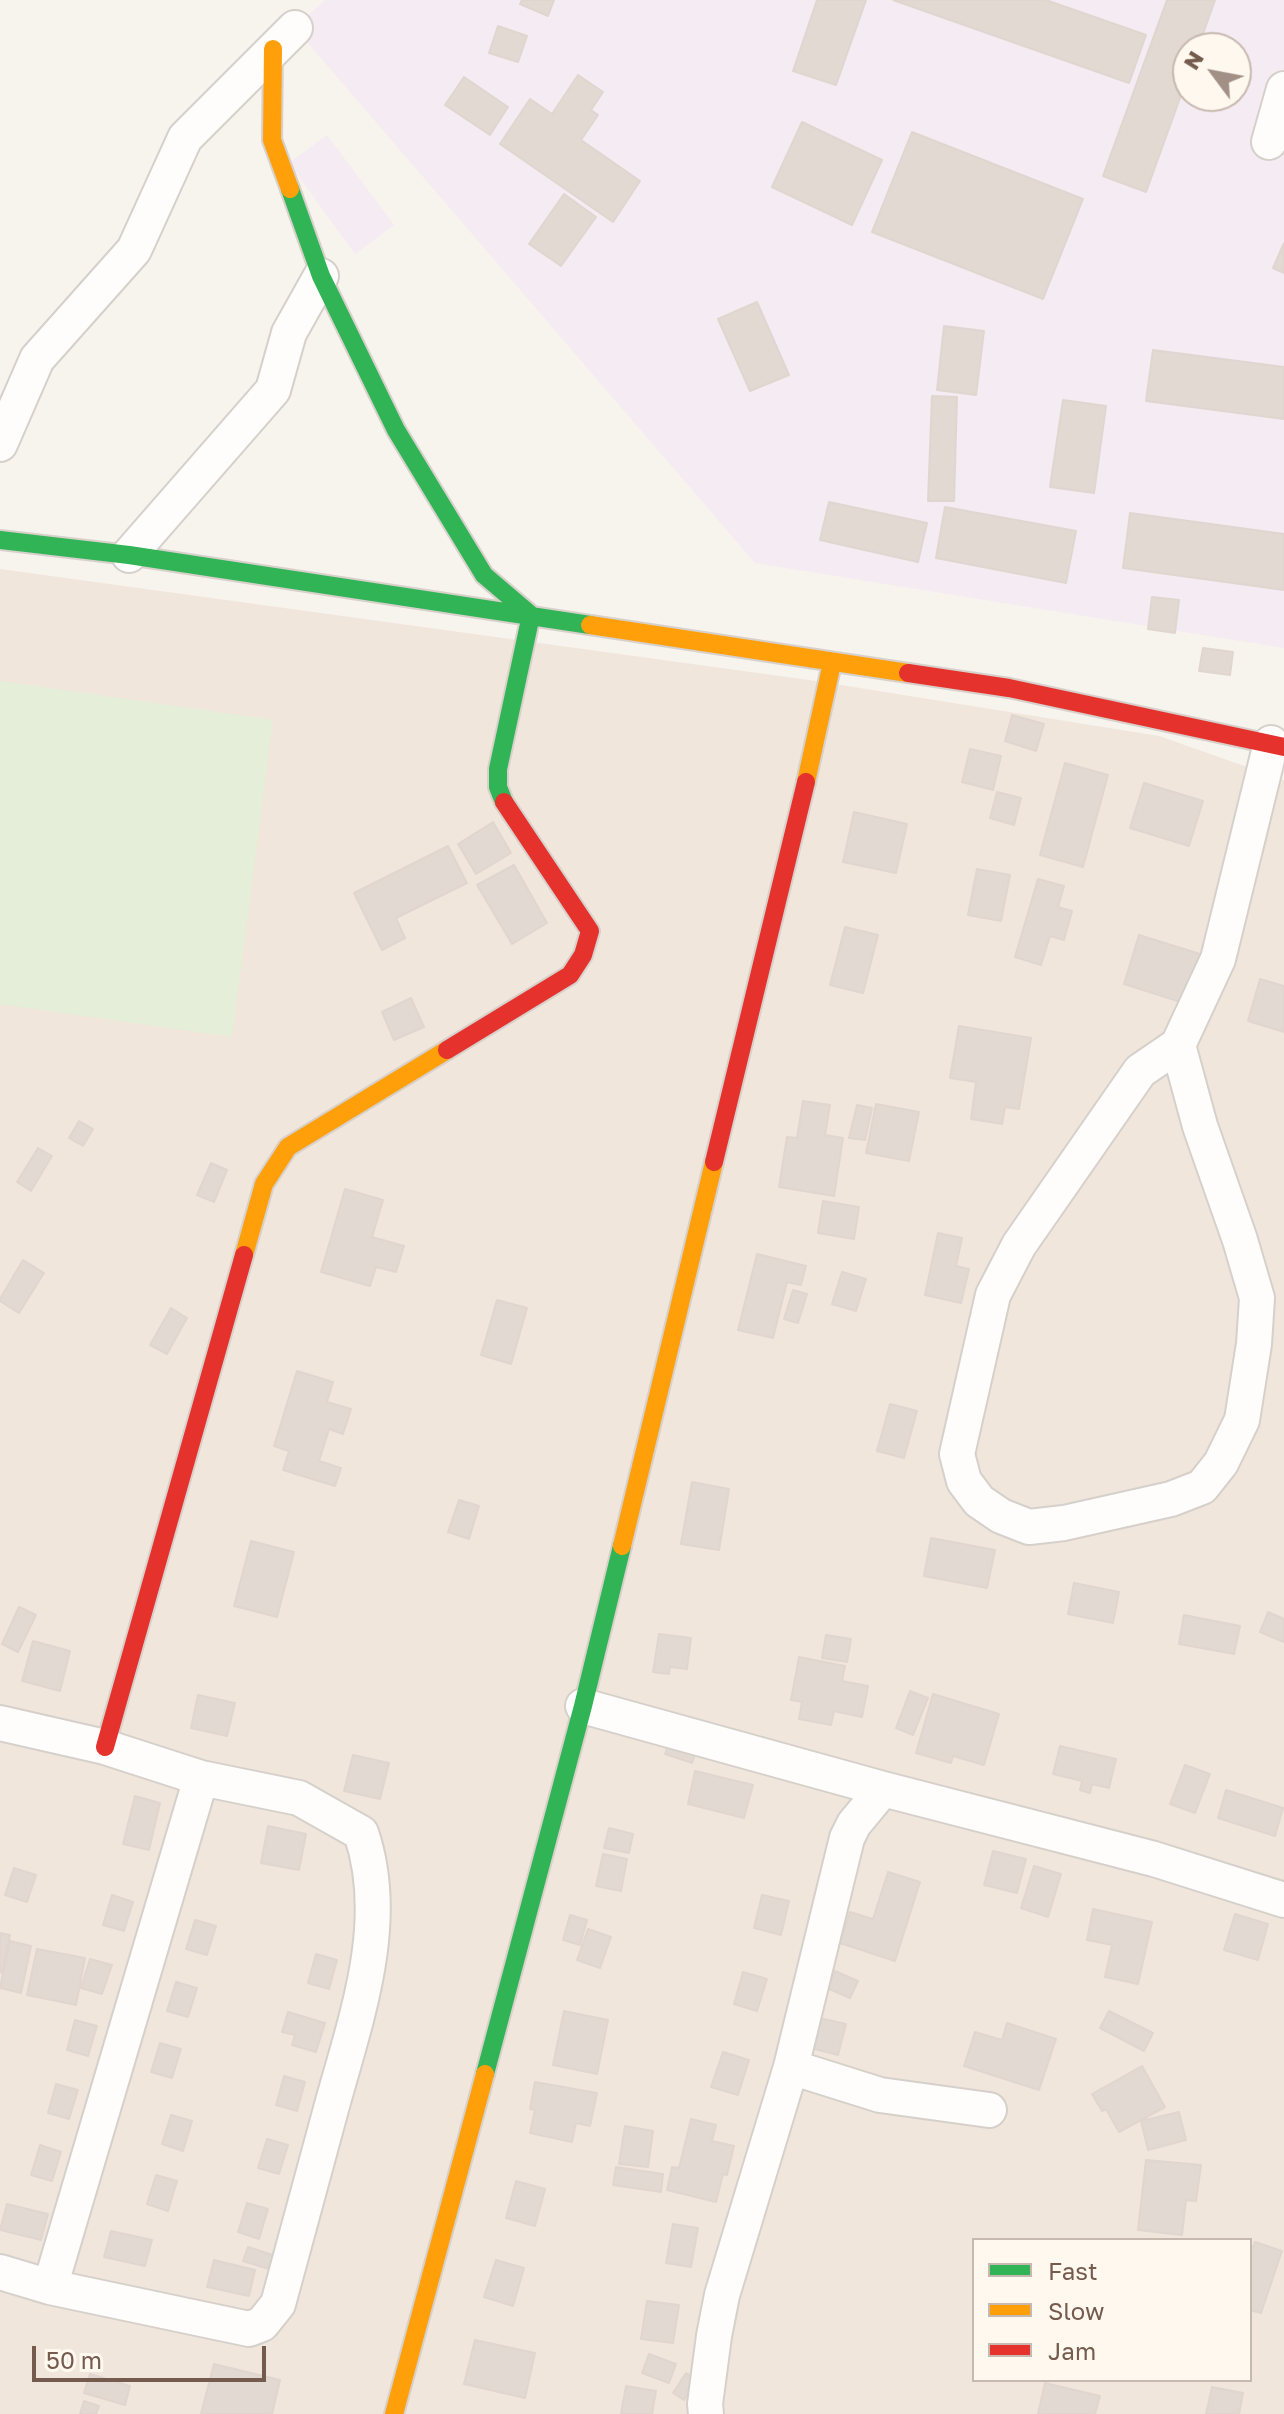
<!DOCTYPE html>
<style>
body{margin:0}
#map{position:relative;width:1284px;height:2414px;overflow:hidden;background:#f7f3ed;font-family:"Golos Text",sans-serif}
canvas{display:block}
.legend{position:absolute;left:972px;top:2238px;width:280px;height:144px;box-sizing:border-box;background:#fef8ef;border:2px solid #c7b9af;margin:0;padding:10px 14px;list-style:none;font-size:24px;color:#745b4e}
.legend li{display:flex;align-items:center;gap:16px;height:40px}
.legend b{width:40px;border:2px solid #c7b9af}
.north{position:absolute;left:1172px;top:32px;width:80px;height:80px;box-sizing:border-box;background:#fef8ef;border:2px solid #c7b9af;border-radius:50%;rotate:302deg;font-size:22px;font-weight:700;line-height:32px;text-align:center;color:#745b4e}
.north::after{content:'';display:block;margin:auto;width:28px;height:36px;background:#a29086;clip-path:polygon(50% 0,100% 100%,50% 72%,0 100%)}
.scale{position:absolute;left:32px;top:2346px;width:234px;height:36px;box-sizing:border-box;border:4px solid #745b4e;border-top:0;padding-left:10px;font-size:24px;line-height:28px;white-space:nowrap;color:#745b4e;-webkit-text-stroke:6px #fef8ef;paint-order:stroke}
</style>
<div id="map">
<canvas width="1284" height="2414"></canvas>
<ul class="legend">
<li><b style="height:10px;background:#30b455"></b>Fast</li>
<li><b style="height:10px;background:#ff9f0a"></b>Slow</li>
<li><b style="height:10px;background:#e5322d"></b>Jam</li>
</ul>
<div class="north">N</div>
<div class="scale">50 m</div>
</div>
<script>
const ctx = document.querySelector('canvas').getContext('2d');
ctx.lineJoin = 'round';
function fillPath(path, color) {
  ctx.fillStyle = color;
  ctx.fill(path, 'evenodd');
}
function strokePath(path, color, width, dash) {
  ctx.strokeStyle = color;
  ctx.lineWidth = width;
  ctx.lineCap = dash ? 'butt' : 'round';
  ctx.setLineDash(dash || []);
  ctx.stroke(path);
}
fillPath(new Path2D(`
 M0,569L816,681L1159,736L1284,780V2414H0ZM974,2240H1250V2380H974Z`), '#f0e6db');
fillPath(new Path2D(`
 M325,0H1284V648L755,563L295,28ZM1188,48H1236V96H1188Z
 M327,135L394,225L355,254L289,163Z`), '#f4ebf3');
fillPath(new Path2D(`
 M0,681L273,720L232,1037L0,1004Z`), '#e4eed8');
const building = new Path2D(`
 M522,0H554L548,16L520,4Z
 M817,0H866L836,85L793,71Z
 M893,0H1046L1146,35L1129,83Z
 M1167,0H1215L1198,48H1188V76L1146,192L1103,176Z
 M498,26L527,36L518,62L489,53Z
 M578,75L603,92L591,110L598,115L581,140L640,181L613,222L500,144L530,99L552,114Z
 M464,77L508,107L490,135L445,105Z
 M802,122L882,160L852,225L772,187Z
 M912,132L1083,199L1043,299L872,232Z
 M564,194L596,217L561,266L529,244Z
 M1284,243V273L1273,268Z
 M757,302L789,375L750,391L718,319Z
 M944,326L984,331L976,395L937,390Z
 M1153,350L1284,367V419L1146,401Z
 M932,396L957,397L954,501H928Z
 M1063,400L1106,406L1094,493L1050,487Z
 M829,502L927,523L918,562L820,540Z
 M945,507L1076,531L1066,583L936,558Z
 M1130,513L1284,534V590L1123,568Z
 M1152,597L1179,600L1175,633L1148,629Z
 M1203,648L1233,652L1230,675L1199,671Z
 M1012,715L1044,724L1036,751L1005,741Z
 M970,749L1001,756L993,790L962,782Z
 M1065,763L1108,775L1083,867L1040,855Z
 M1144,783L1203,801L1189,846L1130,828Z
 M997,792L1021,798L1014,825L990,818Z
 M854,812L907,824L896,873L843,862Z
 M493,822L511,853L476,874L458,844Z
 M448,846L467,883L396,918L405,938L382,950L354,893Z
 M514,865L547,923L512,944L477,885Z
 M977,869L1010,875L1001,921L968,915Z
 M1038,879L1064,886L1058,907L1072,911L1064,940L1050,936L1041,965L1015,957Z
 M845,927L878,935L863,993L830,985Z
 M1139,935L1200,954L1184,1003L1124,984Z
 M1260,979L1284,986V1032L1248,1021Z
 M411,998L424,1027L394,1040L382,1012Z
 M959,1026L1031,1038L1019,1109L1005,1107L1002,1124L971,1119L976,1082L950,1078Z
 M803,1101L830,1105L825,1135L843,1138L834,1196L779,1187L787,1137L797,1138Z
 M876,1104L919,1112L909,1161L866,1153Z
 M857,1105L872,1108L865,1140L849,1138Z
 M79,1121L93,1129L83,1146L69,1138Z
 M38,1148L52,1156L31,1191L17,1182Z
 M211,1163L227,1170L214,1202L197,1195Z
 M345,1189L383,1200L372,1237L404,1246L396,1272L376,1267L370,1286L321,1272Z
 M823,1201L859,1207L854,1239L818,1233Z
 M938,1233L962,1238L956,1266L969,1269L961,1303L925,1295Z
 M757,1254L806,1266L801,1285L787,1282L773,1338L738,1330Z
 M23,1260L44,1273L19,1313L0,1301V1299Z
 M842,1272L866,1279L856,1311L832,1304Z
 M793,1290L807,1294L798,1323L784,1319Z
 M497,1300L527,1308L511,1364L481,1355Z
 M171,1308L187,1318L167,1354L150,1345Z
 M297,1371L333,1382L327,1402L351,1409L343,1434L329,1429L319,1461L341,1468L335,1486L283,1470L289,1451L274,1446Z
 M890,1404L917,1411L904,1458L877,1451Z
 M692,1482L729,1489L719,1550L681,1544Z
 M459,1500L479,1506L469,1539L448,1532Z
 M931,1538L995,1550L987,1588L924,1576Z
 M251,1541L294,1552L277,1617L234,1606Z
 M1074,1583L1119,1592L1113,1623L1068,1614Z
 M19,1607L36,1615L18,1652L2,1644Z
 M1268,1612L1284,1619V1642L1260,1632Z
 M1184,1615L1240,1626L1234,1654L1179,1644Z
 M659,1634L691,1638L687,1669L670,1667L669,1674L653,1672Z
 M826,1635L851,1639L847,1662L822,1658Z
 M33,1641L70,1651L60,1691L22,1681Z
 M799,1657L845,1666L842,1681L868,1686L862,1717L834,1711L831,1725L799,1719L802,1702L791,1700Z
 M910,1691L928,1698L913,1735L896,1728Z
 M933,1694L999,1714L984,1765L953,1756L951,1763L916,1753Z
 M198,1695L235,1703L227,1736L191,1728Z
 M672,1734L699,1744L692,1763L665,1754Z
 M1060,1746L1116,1759L1109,1788L1092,1784L1090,1793L1080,1790L1082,1781L1053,1774Z
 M353,1755L389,1763L380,1799L344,1791Z
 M1185,1765L1210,1774L1195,1813L1170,1804Z
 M695,1771L753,1785L744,1818L688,1804Z
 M1226,1790L1283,1808L1275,1836L1218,1818Z
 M135,1796L160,1803L149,1850L123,1844Z
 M268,1826L306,1834L299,1870L261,1863Z
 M609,1828L633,1834L629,1853L604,1848Z
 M993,1851L1026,1859L1017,1893L984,1885Z
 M603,1854L627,1859L621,1891L596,1886Z
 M1034,1866L1061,1874L1048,1917L1021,1908Z
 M14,1868L36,1875L27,1902L5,1895Z
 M888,1872L920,1882L895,1961L840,1943L850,1912L873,1919Z
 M112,1895L133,1902L124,1931L103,1925Z
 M762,1895L789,1901L781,1935L754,1928Z
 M1093,1909L1152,1922L1138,1984L1105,1977L1112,1945L1087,1940Z
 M1235,1914L1268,1924L1258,1960L1224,1950Z
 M570,1915L587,1920L580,1945L563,1940Z
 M195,1920L216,1926L207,1955L186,1949Z
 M588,1929L611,1937L600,1968L577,1960Z
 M0,1933L10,1935L2,1973L0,1972Z
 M10,1941L31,1946L21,1993L0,1988Z
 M37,1949L85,1958L76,2005L27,1995Z
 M316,1954L337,1960L329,1989L308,1983Z
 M90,1959L112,1965L102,1994L81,1988Z
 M835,1971L858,1981L850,1998L827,1988Z
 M743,1972L767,1979L757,2011L734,2004Z
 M176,1982L197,1988L188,2017L167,2011Z
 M564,2011L608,2020L597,2074L553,2065Z
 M1109,2011L1153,2033L1144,2051L1100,2028Z
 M288,2012L325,2023L316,2052L292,2045L295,2035L282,2032Z
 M815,2017L846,2024L838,2055L807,2047Z
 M75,2020L97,2026L88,2056L67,2050Z
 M1007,2023L1056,2039L1039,2090L964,2066L975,2032L1002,2040Z
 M160,2043L181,2049L172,2078L151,2072Z
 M723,2052L749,2060L738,2095L711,2087Z
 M1142,2066L1165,2107L1119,2132L1106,2109L1102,2111L1092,2094Z
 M284,2076L305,2082L297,2111L276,2105Z
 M535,2082L597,2093L590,2126L576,2123L572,2142L530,2133L535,2110L530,2109Z
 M56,2084L78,2090L69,2119L48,2113Z
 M1179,2112L1186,2140L1148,2150L1141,2121Z
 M171,2115L192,2121L183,2151L162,2144Z
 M691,2119L716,2125L712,2141L734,2146L727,2175L723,2174L716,2202L667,2190L672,2167L679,2168Z
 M625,2126L653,2131L648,2167L619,2164Z
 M267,2139L288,2145L279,2174L258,2168Z
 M40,2145L61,2152L52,2181L31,2175Z
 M1146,2160L1201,2165L1196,2201L1186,2200L1182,2235L1138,2230Z
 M616,2167L663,2174L661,2192L613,2185Z
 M156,2175L177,2181L168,2211L147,2204Z
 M516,2181L545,2189L535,2226L506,2218Z
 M247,2203L268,2209L259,2239L238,2232Z
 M7,2204L48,2214L41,2240L0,2230Z
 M673,2224L698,2228L691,2267L666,2263Z
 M111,2231L152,2240L145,2266L104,2257Z
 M1255,2242L1282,2251L1261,2313L1250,2310V2246L1253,2247Z
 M248,2247L273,2255L269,2269L243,2261Z
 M214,2260L255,2270L249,2296L207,2287Z
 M496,2260L524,2268L513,2306L484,2297Z
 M647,2301L679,2305L673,2343L641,2339Z
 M475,2340L535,2353L525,2398L464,2384Z
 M649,2354L676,2364L669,2383L642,2373Z
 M214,2364L280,2380L272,2414H201Z
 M686,2373L697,2380L684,2400L673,2393Z
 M90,2374L130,2386L125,2405L84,2393Z
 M1045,2383L1100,2396L1095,2414H1038Z
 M626,2386L656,2391L652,2414H621Z
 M1212,2387L1243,2393L1239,2414H1206Z
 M84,2401L99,2406L96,2414H80Z`);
fillPath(building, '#e1d9d2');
strokePath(building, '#e0d6cf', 2);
const street = new Path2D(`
 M1269,142L1284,89
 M0,444L37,359L134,250L185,138L295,28
 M129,555L273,390L289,333L321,276
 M1178,1045L1200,1126L1240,1240L1257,1298L1254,1344L1242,1420L1221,1463L1202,1487L1171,1499L1064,1523L1029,1527L1001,1516L979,1501L964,1481L957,1454L993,1295L1019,1245L1140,1071L1178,1045L1218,959L1271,743
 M583,1706L883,1789L1154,1859L1284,1900
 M0,1723L105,1747L201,1778L299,1798L361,1833C392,1923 355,2021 331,2109C313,2174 296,2239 278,2304L262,2324L249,2329L50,2287L0,2272
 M791,2067L880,2095L989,2110
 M50,2287L201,1778
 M706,2414L705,2404L714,2336L722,2295L791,2067L847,1838L854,1824L883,1789`);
const fast = new Path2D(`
 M290,189L321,276L396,430L484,575L531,615L498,769V787L504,802
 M0,540L129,555L590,625
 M485,2074L583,1706L622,1546`);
const slow = new Path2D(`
 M273,49L272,140L290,189
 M590,625L908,673
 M806,782L832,663
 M244,1255L264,1184L288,1147L447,1050
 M622,1546L714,1162
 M394,2414L485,2074`);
const jam = new Path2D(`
 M908,673L1009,688L1284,747
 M447,1050L570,975L583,955L590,931L504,802
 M714,1162L806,782
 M105,1747L244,1255`);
strokePath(street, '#d6d0cb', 38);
strokePath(fast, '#d7d0cb', 22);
strokePath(slow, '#d7d0cb', 22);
strokePath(jam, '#d7d0cb', 22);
strokePath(street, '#fefdfc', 34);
strokePath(fast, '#30b455', 18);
strokePath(slow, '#ff9f0a', 18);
strokePath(jam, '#e5322d', 18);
</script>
